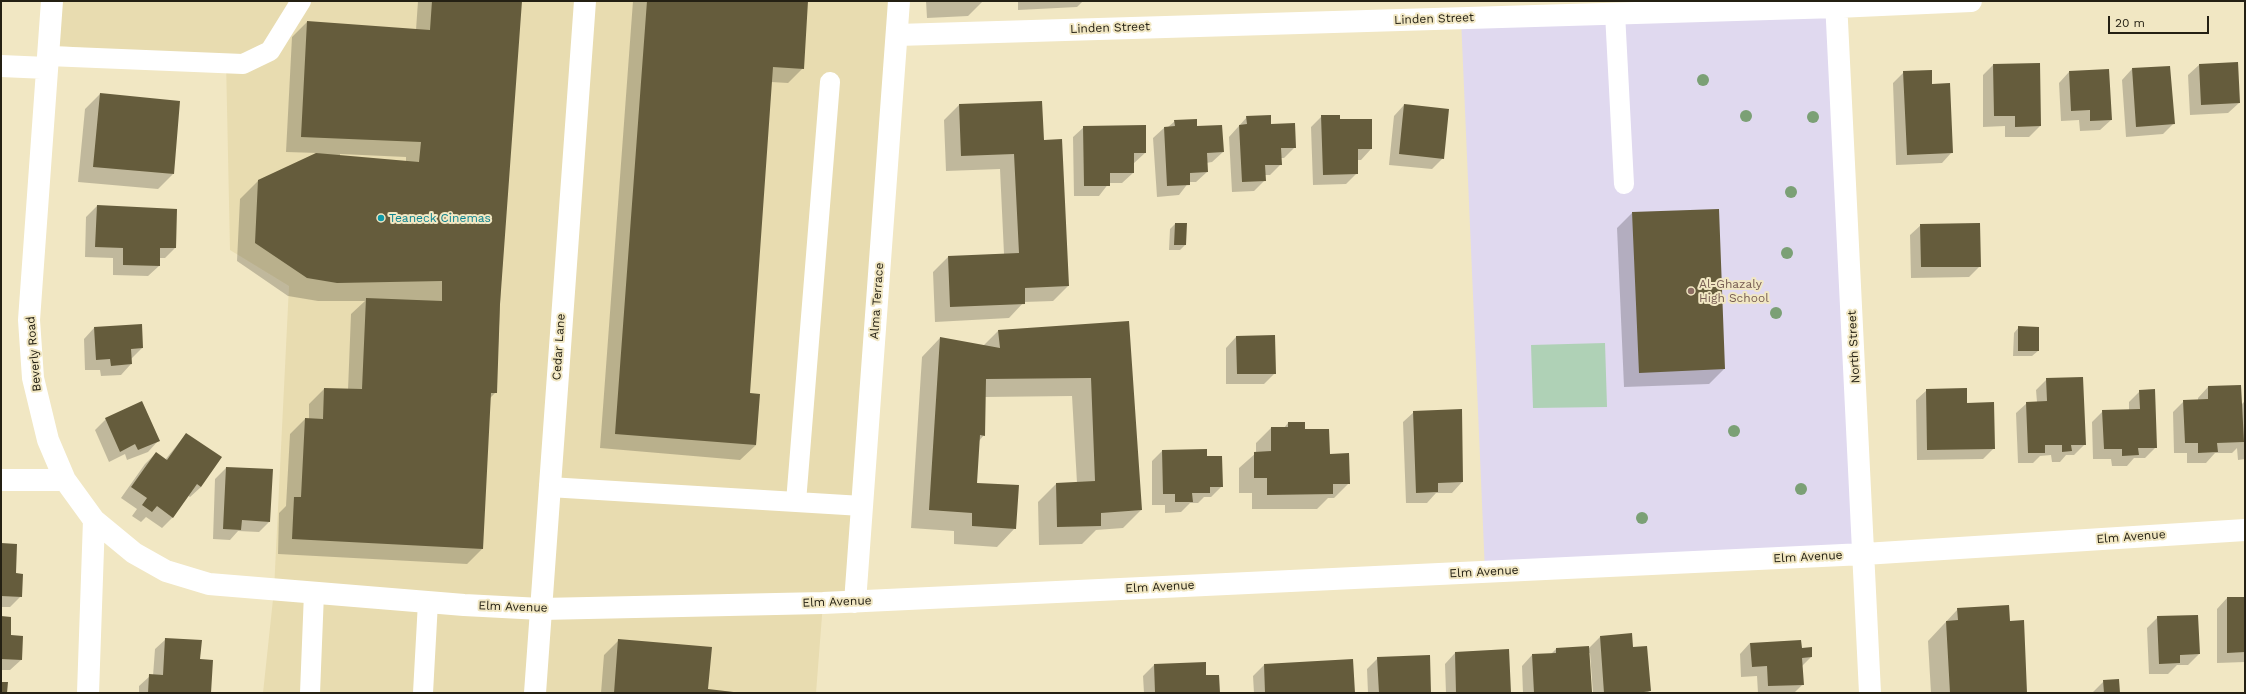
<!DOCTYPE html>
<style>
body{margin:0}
#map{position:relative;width:2246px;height:694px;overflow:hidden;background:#f1e7c3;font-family:"Work Sans",sans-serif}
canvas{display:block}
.frame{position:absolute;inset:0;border:2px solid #242013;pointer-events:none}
.scale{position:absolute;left:2108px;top:16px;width:101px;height:18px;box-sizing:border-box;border:2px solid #242013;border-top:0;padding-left:5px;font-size:12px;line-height:14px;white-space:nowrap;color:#242013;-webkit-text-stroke:3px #f1e7c3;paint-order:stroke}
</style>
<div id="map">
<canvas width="2246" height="694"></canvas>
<div class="frame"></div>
<div class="scale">20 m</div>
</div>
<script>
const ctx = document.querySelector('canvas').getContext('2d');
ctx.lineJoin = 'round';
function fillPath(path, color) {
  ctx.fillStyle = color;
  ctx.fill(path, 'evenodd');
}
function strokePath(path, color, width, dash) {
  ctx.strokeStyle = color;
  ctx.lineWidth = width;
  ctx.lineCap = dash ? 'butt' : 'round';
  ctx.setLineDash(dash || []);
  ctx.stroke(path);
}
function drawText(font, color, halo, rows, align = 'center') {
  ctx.font = font + ' "Work Sans",sans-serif';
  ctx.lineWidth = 4;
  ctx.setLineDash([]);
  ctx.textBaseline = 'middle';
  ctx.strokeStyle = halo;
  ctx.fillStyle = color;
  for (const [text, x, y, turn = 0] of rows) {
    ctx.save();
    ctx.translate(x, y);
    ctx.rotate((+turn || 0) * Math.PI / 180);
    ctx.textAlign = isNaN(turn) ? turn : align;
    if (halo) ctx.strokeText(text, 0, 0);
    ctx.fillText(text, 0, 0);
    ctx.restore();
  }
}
fillPath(new Path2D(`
 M52,1H899L855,602L823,603L816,693H263L274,590L289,286L230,250L226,60L49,45Z`), '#e8dcb0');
fillPath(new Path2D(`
 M1837,7L1864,554L1485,572L1461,18Z`), '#e0d9ef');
fillPath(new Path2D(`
 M1605,343L1607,407L1533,408L1531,345Z`), '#afd1b6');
fillPath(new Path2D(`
 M418,1H521L501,282L496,392L489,399L482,549L467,564L278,554L279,513L286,506L290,434L305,419H309V404L324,389L348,390L351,314L365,301H318L288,296L237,261L240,199L258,181L318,153L286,152L292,37L307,22L416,30ZM340,154L406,157V162L340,156Z
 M633,1H807L803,68L788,83L771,82L749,394L759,395L756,445L740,460L600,448Z
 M926,1H983L968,16L927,18Z
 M1018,1H1083L1077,7L1018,10Z
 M1993,65L2040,126L2029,137H2005V126L1983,127V75Z
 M2199,65L2239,103L2228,113L2190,115L2188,75Z
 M2132,69L2174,123L2163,134L2126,137L2122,80Z
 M1904,72L1931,85L1952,152L1942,163L1896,165L1893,83Z
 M2069,72L2111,120L2100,130L2080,131L2079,120L2061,121L2059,83Z
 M100,94L173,174L158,189L78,182L85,109Z
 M959,105L1043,141L1068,286L1053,301L1024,302L1009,318L935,322L933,272L948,257L1004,254L1000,169L946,171L944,120Z
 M1404,105L1443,158L1432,169L1389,165L1394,116Z
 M1322,116L1339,120H1371V149L1361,160H1357V173L1346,184L1313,185L1311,127Z
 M1247,117L1270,125L1295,147L1284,158H1280L1281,164L1270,175H1265V180L1254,191L1232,192L1229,137Z
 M1175,121L1196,127L1223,152L1212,162L1206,163L1207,172L1196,182H1189L1179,195L1157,197L1153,138L1164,128L1168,127Z
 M1084,127L1145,153L1133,164V173L1122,183H1109L1099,196H1074L1073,137Z
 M97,206L176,210L175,248L165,258H159V266L148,276L113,275V258L85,257L86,217Z
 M1632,213L1724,369L1709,384L1624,387L1617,228Z
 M1175,224L1185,245L1180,250H1169L1170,229Z
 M1921,225L1980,266L1969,277L1911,278L1910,235Z
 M1128,322L1141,510L1123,528L1096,530L1082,544L1039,545L1038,502L1056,484L1077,483L1072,396L985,397L984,435L979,441L976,483L1015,528L997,547L954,544V531L911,528L922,357L940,338L983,346L998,331Z
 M2019,327L2038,351L2032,356H2013L2014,333Z
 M94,328L142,348L131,359V364L121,375L101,376L100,370H85L84,339Z
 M1236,337L1275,373L1264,384H1226V348Z
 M2047,379L2085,444L2074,455H2066L2060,462H2052L2051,455L2040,456L2033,463H2018L2016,413L2027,403L2037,402L2036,390Z
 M2208,387L2241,405L2245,401V459L2238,460L2237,448L2232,453H2215L2206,463H2187V453H2174L2173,412L2184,401L2198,400V398Z
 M1927,390L1966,404L1994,448L1983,459L1917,460L1916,400Z
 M2140,391L2156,447L2145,458H2134L2127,466H2112L2111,459H2093L2092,422L2103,411L2129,410V402Z
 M1414,412L1462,482L1452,493H1436L1427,503H1406L1403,422Z
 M106,419L158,441L148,452L127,460L125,454L109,462L95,430Z
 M1288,423L1329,455L1349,483L1334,498H1328L1317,509H1252V493H1239V468L1256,453V443L1271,428H1284Z
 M186,434L201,487L190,497L187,495L173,517L162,528L146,517L141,522L132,516L137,509L121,498L145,464L156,453L165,460Z
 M1162,451L1207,457L1222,486L1211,497H1204L1198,503H1190L1181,512L1165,513V505H1152V461Z
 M226,468L270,521L259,532L238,531L230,540L213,539L215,479Z
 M1,544L15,574L21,596L10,607H1Z
 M2227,598H2245V662L2217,663V609Z
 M1958,609L2009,622L2026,693H1931L1928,641Z
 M1,617L21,660L10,670H1Z
 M2158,617L2199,654L2188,665H2177L2168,674H2149L2147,628Z
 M1600,637L1632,649L1650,690L1647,693H1593L1590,653H1588L1591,691L1589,693H1523L1522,666L1532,655L1551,654L1556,649H1588Z
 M166,639L199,660L210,693H139V686L150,676H153L155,649Z
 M619,640L707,690L743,693H601L604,655Z
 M1750,643L1801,649L1811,657L1802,666L1803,684L1794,693H1758L1757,676L1741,677L1740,654Z
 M1455,653L1510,693H1446L1445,664Z
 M1378,658L1430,693H1368L1367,669Z
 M1154,665L1205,676L1219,693H1144L1143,676Z
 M1264,665L1354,693H1254L1253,676Z
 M2104,681L2119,693H2092Z`), '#0003');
fillPath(new Path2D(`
 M432,1H522L500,304L497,393H491L483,549L292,539L294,497H301L305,418L323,419L324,388L362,389L366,298L442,301V281L337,283L307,278L255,243L258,180L316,153L419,162L421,142L301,137L307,21L430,30Z
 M647,1H808L804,69L773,67L750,393L760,394L756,445L615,434Z
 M2238,62L2240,103L2201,105L2199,64Z
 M2040,63L2041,126L2015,127V116H1994L1993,64Z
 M2170,66L2175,124L2136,127L2132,68Z
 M2109,69L2112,120L2090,121V110L2071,111L2069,71Z
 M1932,70V84L1950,83L1953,153L1907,155L1903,71Z
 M100,93L180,101L174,174L93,167Z
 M1042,101L1044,140L1062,139L1069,286L1025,288V304L950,307L948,256L1019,253L1014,154L961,156L959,104Z
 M1404,104L1449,109L1444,159L1399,154Z
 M1271,115V124L1295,123L1296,148H1281L1282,165H1265L1266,181L1242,182L1239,125L1247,124L1246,116Z
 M1321,115H1340V119H1372V149H1358V174L1323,175Z
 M1197,119V126L1222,125L1224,152L1207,153L1208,172L1190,173V185L1167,186L1164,127L1175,126L1174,120Z
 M1146,125V153H1134V173H1110V186H1084L1083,126Z
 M97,205L177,209L176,248H160V266L123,265V248L95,247Z
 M1719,209L1725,369L1639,373L1632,212Z
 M1175,223H1187L1186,245H1174Z
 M1980,223L1981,267H1921L1920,224Z
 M1129,321L1142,510L1101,513V526L1057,527L1056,483L1095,481L1091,378L986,379L985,436L980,435L977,483L1019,485L1016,529L972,526V513L929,510L940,337L1000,348L998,330Z
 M142,324L143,348L131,349L132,364L111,366L110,359L96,360L94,327Z
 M2018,326L2039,327V351H2018Z
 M1275,335L1276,374H1237L1236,336Z
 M2083,377L2086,445H2071L2072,451L2062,452V445H2045V453H2028L2026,402L2047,401L2046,378Z
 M2241,385L2244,442L2217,443L2218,452L2198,453V443H2185L2183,400L2208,399V386Z
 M1967,388V403L1994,402L1995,449L1927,450L1926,389Z
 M2155,389L2157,448H2138L2139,455L2122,456V449H2104L2102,410L2140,409L2139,390Z
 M142,401L160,441L138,450L135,444L120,452L105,418Z
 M1462,409L1463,482L1438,483V492L1416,493L1413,411Z
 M1288,422H1305V429H1329L1330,454L1349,453L1350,484H1333V494L1267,495V478H1254V452L1271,451V427H1288Z
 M186,433L222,457L201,487L197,484L173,518L157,506L152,512L142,505L147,498L131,487L156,452L167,460Z
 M1207,449V456H1222L1223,487H1210V493H1192L1193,502H1175V494H1163L1162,450Z
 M226,467L273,469L270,522L242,520L241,530L223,529Z
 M1,543L17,544L16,573L23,574L22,597L1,596Z
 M2227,597H2245V652L2227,653Z
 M2009,605L2010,621L2024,620L2027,693H1950L1946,621L1958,620L1957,608Z
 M2198,615L2200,654L2180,655V663L2159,664L2157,616Z
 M1,616L11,617V635L23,636L22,660L1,659Z
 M1632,633L1633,647L1647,646L1651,691L1637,693H1604L1600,636Z
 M165,638L202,640L200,659L213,660L211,693H148L149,674L163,675Z
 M618,639L712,647L708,689L742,693H614Z
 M1801,640L1802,648L1812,647V657L1802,658L1804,685L1768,686L1767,666L1752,667L1750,643Z
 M1589,646L1592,692L1534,693L1532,654L1556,653V648Z
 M1509,649L1511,693H1456L1455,652Z
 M1430,655L1431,693H1379L1377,657Z
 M1353,659L1355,693H1265L1264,664Z
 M1206,662V675H1219L1220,693H1155L1154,664Z
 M2119,679L2120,693H2104L2103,680Z
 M1,682H8L7,693H1Z`), '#655c3c');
strokePath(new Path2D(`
 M1615,13L1624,184
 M48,56L243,64L270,51L301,1
 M549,487L862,506
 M796,502L830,82
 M310,693L314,593
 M423,693L428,602`), '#fff', 20);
strokePath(new Path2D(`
 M52,1L29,320L33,378L48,440L65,480L94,520L134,553L166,571L209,584L464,605L541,609L823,603L1864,554L2245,530
 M1836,1L1870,693
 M897,35L1837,7L1971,1
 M1,66L47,68
 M1,480H65
 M855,602L899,1
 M88,693L94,520`), '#fff', 22);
strokePath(new Path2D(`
 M535,693L585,1`), '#fff', 22);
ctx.fillStyle = '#7ba075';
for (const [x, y] of [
 [1703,80],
 [1746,116],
 [1813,117],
 [1791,192],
 [1787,253],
 [1776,313],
 [1734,431],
 [1801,489],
 [1642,518]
]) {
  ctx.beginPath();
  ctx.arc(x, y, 6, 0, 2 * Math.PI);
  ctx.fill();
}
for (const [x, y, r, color] of [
 [381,218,4,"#0f9aa8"],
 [1691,291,4,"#8d6e63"]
]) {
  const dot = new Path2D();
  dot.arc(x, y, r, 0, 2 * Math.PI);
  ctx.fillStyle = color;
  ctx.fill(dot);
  strokePath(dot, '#f1e7c3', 1.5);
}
drawText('12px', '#242013', '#f1e7c3', [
 ["Linden Street",1434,19,-2],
 ["Linden Street",1110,28,-2],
 ["Alma Terrace",877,301,-86],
 ["Cedar Lane",559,347,-86],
 ["North Street",1854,347,-93],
 ["Beverly Road",34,354,-95],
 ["Elm Avenue",2131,537,-4],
 ["Elm Avenue",1808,557,-3],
 ["Elm Avenue",1484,572,-3],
 ["Elm Avenue",1160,587,-3],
 ["Elm Avenue",837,602,-2],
 ["Elm Avenue",513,607,2]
]);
drawText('12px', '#0d838f', '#f1e7c3', [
 ["Teaneck Cinemas",389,218]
], 'left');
drawText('12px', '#785e54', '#f1e7c3', [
 ["Al-Ghazaly",1699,284],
 ["High School",1699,298]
], 'left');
</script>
